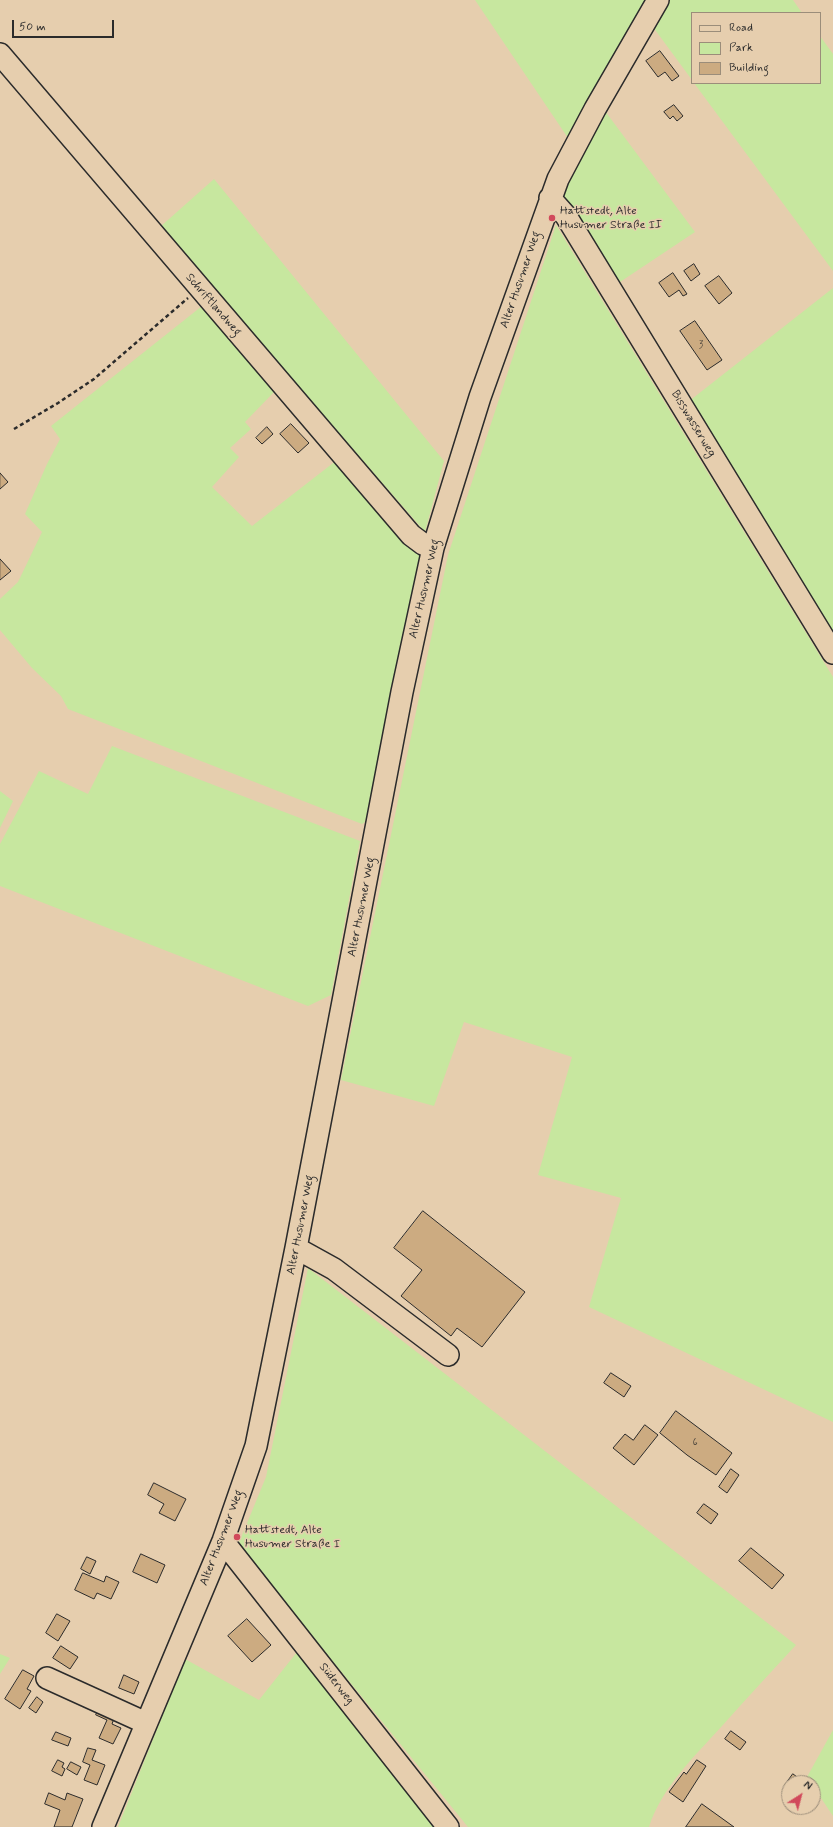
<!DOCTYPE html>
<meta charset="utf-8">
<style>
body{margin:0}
#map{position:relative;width:833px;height:1827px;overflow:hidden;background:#e6ceae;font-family:Mynerve,sans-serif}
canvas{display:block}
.legend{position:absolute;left:691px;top:12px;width:130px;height:72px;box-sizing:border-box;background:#e6ceae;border:1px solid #9b8d7a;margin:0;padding:5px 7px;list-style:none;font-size:12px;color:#2b2b2b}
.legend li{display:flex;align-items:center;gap:8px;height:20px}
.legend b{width:20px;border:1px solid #9b8d7a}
.north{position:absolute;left:781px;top:1775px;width:40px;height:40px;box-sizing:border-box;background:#e6ceae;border:1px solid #9b8d7a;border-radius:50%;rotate:36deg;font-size:11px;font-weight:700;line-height:16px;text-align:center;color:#2b2b2b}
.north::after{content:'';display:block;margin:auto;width:14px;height:18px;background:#d1495b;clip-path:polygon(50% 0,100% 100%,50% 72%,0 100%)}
.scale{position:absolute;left:12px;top:20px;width:102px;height:18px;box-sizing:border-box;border:2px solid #2b2b2b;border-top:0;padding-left:5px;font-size:12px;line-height:14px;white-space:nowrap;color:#2b2b2b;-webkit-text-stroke:3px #e6ceae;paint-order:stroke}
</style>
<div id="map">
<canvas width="833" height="1827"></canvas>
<ul class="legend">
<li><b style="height:5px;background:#e6ceae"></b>Road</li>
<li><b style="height:11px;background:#c7e79f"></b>Park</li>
<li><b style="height:11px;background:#ccab81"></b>Building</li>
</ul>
<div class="north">N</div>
<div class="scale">50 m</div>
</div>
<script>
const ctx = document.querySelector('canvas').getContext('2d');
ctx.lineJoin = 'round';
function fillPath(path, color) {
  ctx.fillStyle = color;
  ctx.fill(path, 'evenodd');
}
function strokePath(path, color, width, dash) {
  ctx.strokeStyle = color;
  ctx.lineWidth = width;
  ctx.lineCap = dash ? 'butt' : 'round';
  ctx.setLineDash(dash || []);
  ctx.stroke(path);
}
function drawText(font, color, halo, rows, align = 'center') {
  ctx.font = font + ' Mynerve,sans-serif';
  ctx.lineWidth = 3;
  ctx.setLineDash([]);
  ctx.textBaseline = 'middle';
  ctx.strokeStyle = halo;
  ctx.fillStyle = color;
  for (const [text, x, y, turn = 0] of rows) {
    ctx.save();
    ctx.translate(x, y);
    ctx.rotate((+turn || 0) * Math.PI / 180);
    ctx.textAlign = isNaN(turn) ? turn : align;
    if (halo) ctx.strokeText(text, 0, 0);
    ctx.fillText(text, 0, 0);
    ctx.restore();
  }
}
fillPath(new Path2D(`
 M475,0H647L568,138Z
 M669,0H793L802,13H692V80L653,27Z
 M820,36L833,54V271L694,83H820Z
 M605,111L695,232L617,284L564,200L563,186Z
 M214,179L444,461L425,532L160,227Z
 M556,225L833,677V1422L589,1307L621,1198L538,1175L572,1057L464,1022L434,1106L341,1080L448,555Z
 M833,288V638L688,402Z
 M202,306L276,390L245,422L251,429L230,448L239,457L212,487L252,526L337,460L421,557L365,822L362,824L68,709L61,696L32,668L0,630V599L18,582L42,532L25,514L47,464L60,439L51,426Z
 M112,746L360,841L331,995L308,1006L0,886V844L39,771L88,794Z
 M0,791L13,801L0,828Z
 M308,1268L796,1645C771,1672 746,1699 722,1726C694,1757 662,1787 649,1827H468L238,1545L266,1477Z
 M297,1652L435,1827H118L185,1659L259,1700Z
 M0,1654L10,1658L0,1674Z
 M833,1730V1816L813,1786V1783H811L807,1777Z`), '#c7e79f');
const building = new Path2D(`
 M660,51L679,76L672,81L665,72L658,77L646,61Z
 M674,105L683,116L677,121L673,116L670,119L664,112Z
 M694,264L700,274L691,281L684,271Z
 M673,273L687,294L683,296L679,290L669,297L659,283Z
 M719,276L732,293L719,304L705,286Z
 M695,321L722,360L707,370L680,331Z
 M291,424L309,443L298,453L280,434Z
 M267,427L273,434L262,444L256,438Z
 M0,473L8,482L0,489Z
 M0,559L11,571L0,580Z
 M423,1211L525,1292L482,1347L457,1328L451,1336L401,1296L422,1270L394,1248Z
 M611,1373L631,1386L624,1397L604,1383Z
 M676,1411L732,1453L716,1475L687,1455L660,1433Z
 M645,1425L658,1435L634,1465L613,1448L625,1434L633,1440Z
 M731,1469L739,1475L727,1493L719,1487Z
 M154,1483L186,1499L175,1521L159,1513L164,1504L148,1495Z
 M704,1504L718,1514L711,1524L697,1513Z
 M751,1548L784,1575L772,1589L739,1561Z
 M141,1554L165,1565L157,1583L133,1572Z
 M87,1557L96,1561L90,1574L81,1569Z
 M83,1573L104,1582L106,1576L119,1582L111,1599L97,1593L94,1599L75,1590Z
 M57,1614L70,1621L58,1641L46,1633Z
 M247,1619L271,1645L252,1662L228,1636Z
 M61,1646L78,1657L70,1669L53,1658Z
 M23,1670L34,1676L27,1689L31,1691L20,1709L5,1699Z
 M124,1675L139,1682L134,1694L119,1688Z
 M37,1697L43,1702L36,1713L29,1708Z
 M100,1706L116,1713L112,1724L121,1728L113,1744L99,1738L107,1720L96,1715Z
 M731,1731L746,1742L740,1750L725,1739Z
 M56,1732L71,1738L68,1746L52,1740Z
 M88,1748L96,1750L92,1760L105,1765L97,1785L84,1780L90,1765L83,1762Z
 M58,1760L64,1763L62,1767L65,1769L62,1776L52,1771Z
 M697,1760L706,1766L683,1802L669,1792L684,1772L686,1774Z
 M71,1762L81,1767L77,1775L67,1769Z
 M793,1774L800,1779L797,1783L788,1781Z
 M49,1793L65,1800L67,1793L83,1799L72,1827H54L60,1810L45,1804Z
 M702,1804L734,1827H686Z`);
fillPath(building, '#ccab81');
strokePath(building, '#2b2b2b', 1);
const minor = new Path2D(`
 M0,54L411,535L423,544L433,548
 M550,198L566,216L833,653
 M296,1248L334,1269L448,1355
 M223,1541L448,1827
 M47,1678L146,1723
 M103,1827L223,1541L256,1446L296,1248L402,692L433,548L480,397L558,179L595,109L658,0`);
strokePath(minor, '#2b2b2b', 24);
strokePath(new Path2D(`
 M14,429L58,403L94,379L188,298`), '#2b2b2b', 2.5, [4, 3]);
strokePath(minor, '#e6ceae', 21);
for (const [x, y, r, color] of [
 [552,218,4,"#d1495b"],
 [237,1537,4,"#d1495b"]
]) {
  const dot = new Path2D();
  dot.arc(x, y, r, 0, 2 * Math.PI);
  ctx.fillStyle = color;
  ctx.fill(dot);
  strokePath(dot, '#e6ceae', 1.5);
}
drawText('10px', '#534b40', null, [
 ["3",701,346],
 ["6",695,1443]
]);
drawText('12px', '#2b2b2b', '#e6ceae', [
 ["Hattstedt, Alte",560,211],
 ["Husumer Straße II",560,225],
 ["Hattstedt, Alte",245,1530],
 ["Husumer Straße I",245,1544]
], 'left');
drawText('12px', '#2b2b2b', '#e6ceae', [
 ["Alter Husumer Weg",521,280,-71],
 ["Schriftlandweg",213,305,49],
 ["Bisswasserweg",693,424,59],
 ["Alter Husumer Weg",425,589,-77],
 ["Alter Husumer Weg",362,907,-79],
 ["Alter Husumer Weg",301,1225,-79],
 ["Alter Husumer Weg",222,1538,-69],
 ["Süderweg",336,1684,52]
]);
</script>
